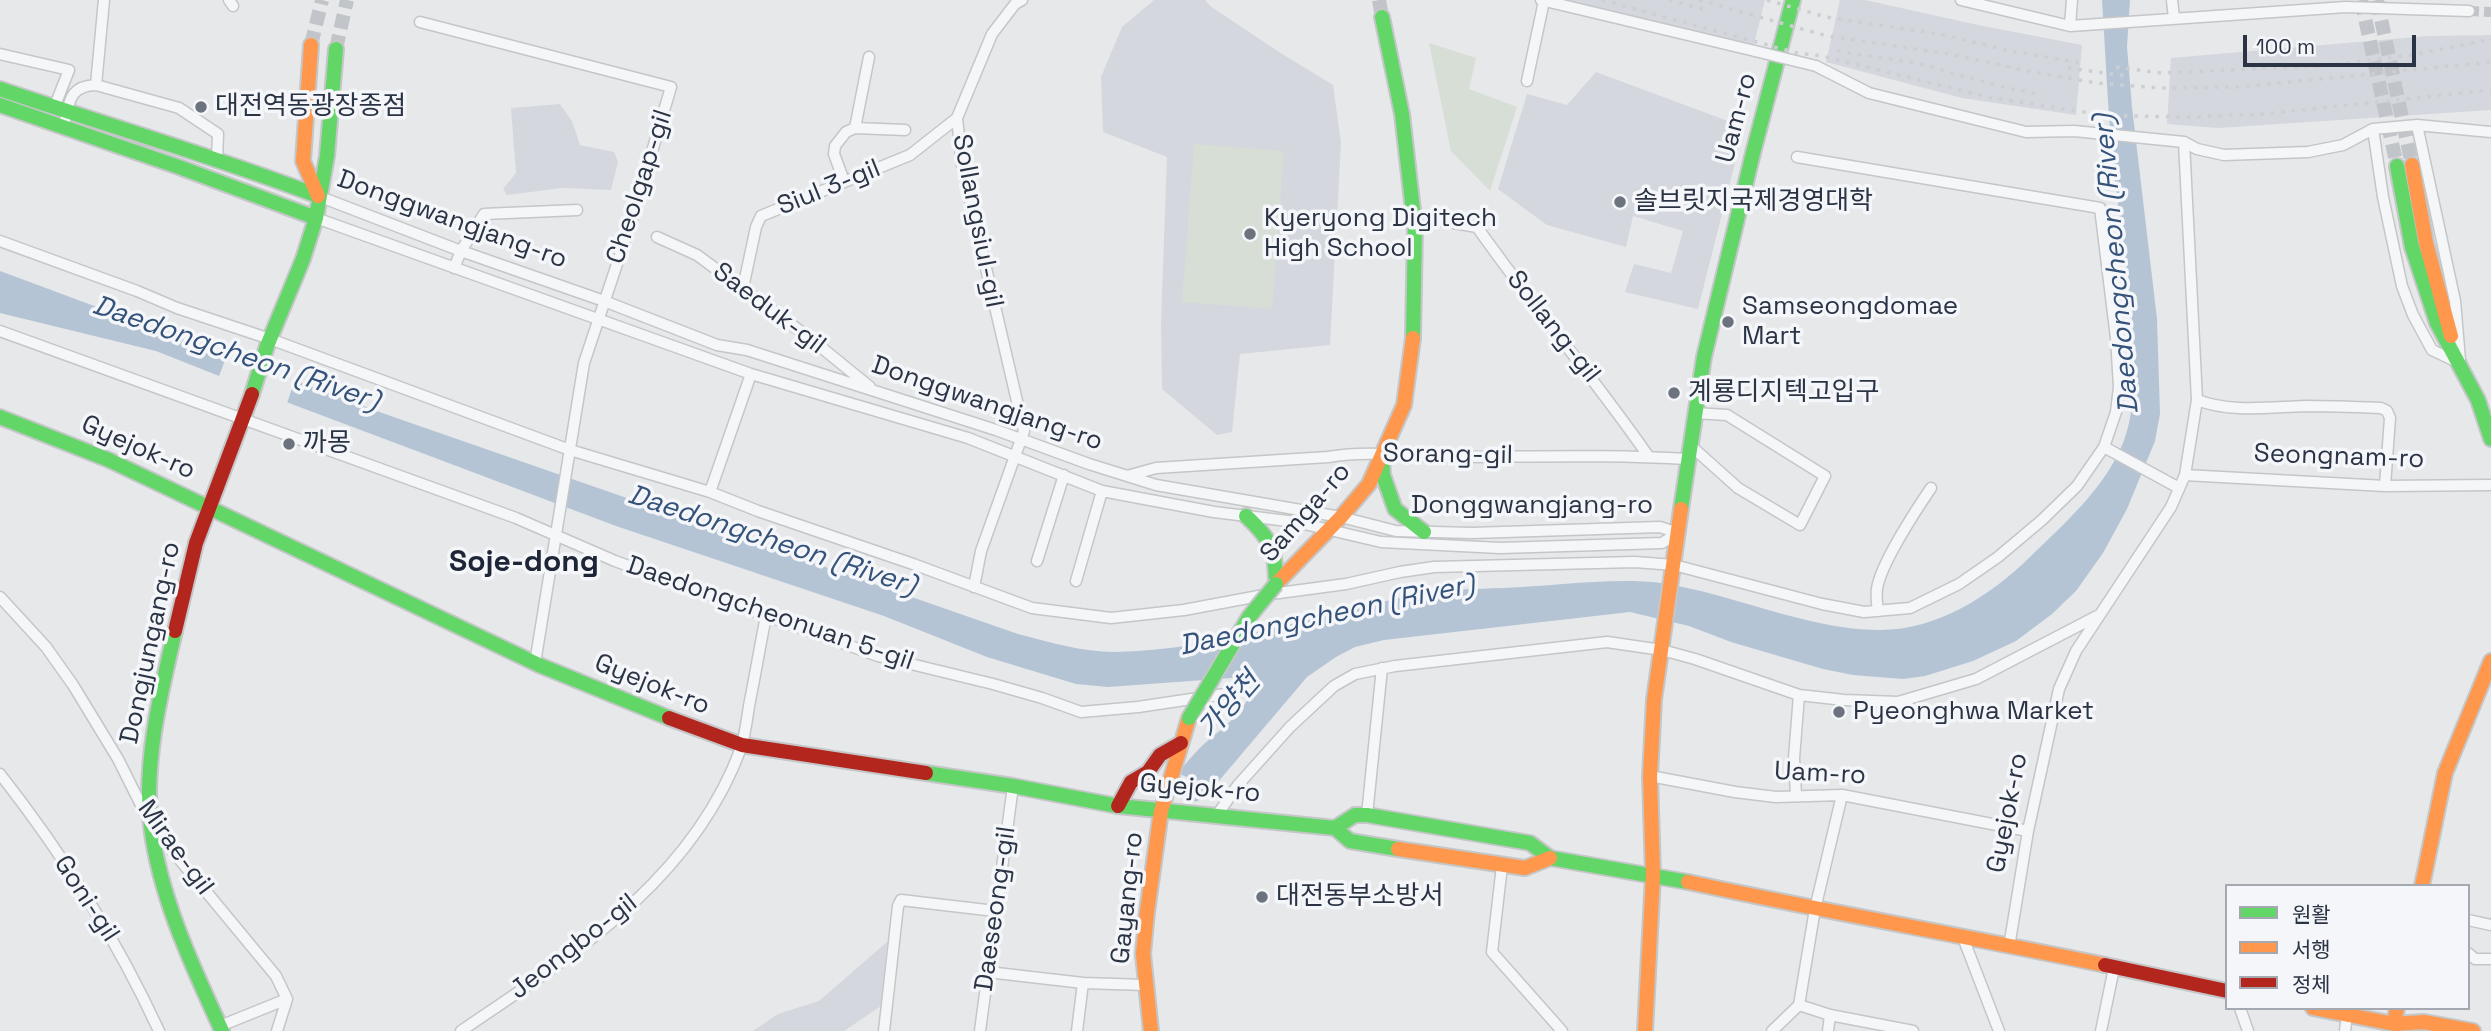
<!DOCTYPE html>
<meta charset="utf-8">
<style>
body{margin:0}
#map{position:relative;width:2491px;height:1031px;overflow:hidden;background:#e6e8ea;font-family:"Space Grotesk","Noto Sans KR",sans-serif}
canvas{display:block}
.legend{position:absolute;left:2225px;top:884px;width:245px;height:126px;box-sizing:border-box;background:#f4f6f9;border:2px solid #a4a8b1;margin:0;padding:9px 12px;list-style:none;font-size:21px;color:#2b3445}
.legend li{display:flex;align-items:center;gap:14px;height:35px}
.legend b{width:35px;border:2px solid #a4a8b1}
.scale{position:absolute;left:2243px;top:35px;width:173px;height:32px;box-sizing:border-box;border:4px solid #2b3445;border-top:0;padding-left:9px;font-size:21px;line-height:24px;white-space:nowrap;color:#2b3445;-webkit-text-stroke:5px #f4f6f9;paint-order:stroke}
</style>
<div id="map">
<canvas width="2491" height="1031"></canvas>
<ul class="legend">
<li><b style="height:9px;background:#63d668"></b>원활</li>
<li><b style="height:9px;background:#ff974d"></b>서행</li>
<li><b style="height:9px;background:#b3261e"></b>정체</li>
</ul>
<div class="scale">100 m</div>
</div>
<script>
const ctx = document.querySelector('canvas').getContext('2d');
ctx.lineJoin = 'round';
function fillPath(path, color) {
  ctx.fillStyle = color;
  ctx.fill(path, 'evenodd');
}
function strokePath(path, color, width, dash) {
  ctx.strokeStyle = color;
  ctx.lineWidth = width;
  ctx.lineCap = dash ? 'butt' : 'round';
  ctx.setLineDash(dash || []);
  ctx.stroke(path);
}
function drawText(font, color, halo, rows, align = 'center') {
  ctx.font = font + ' "Space Grotesk","Noto Sans KR",sans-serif';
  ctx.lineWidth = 7;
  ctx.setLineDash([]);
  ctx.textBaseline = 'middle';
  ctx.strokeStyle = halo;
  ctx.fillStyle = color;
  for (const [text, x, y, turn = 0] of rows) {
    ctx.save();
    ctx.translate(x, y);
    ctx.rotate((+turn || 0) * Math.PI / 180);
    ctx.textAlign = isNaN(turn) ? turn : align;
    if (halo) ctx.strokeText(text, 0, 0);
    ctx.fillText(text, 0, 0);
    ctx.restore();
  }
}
fillPath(new Path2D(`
 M1154,0H1205L1210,6L1279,52L1333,85L1341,143L1330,345L1240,354L1232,432L1217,435L1162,389L1161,322L1167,157L1103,132L1101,77L1122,27Z
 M1565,0H1765L1753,48Z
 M1840,0H1865L1978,25L2082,45L2076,115L1962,98L1826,62Z
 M2491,35V110L2218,128L2167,124L2171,58L2428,36Z
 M1596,72L1744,127L1698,309L1625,292L1634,264L1671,273L1683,231L1633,216L1626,247L1547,225L1498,189L1527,94L1567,105Z
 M560,104L572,121L580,145L614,152L618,162L611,190L562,188L507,195L503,189L516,173L511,108Z
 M887,942L881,1006L844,1031H753L778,1014L819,1001Z`), '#d4d7dd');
fillPath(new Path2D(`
 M1429,43L1476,58L1469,89L1517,107L1490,191L1451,151Z
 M1194,144L1284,151L1272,309L1182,302Z`), '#d6ded6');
fillPath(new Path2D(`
 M2102,0H2130L2127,47L2132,107L2157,319L2160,414L2155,441L2127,509L2103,553L2076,591L2052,614L2016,641L1973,661L1925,676L1903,679L1853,675L1823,669L1731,642L1689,626L1630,612L1384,640L1355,647L1336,657L1307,677L1212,789L1178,773C1184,766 1190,758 1197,751C1217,730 1249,714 1253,682L1245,677L1108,687L1076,684L987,657L884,616L616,526L257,391L156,351L0,313V271L385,414L1018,634C1049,642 1082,652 1115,652C1218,650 1314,615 1414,595C1443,589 1474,589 1504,588C1553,586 1614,577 1661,583C1734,594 1804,629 1878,630C1936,631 1990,596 2030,557C2065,523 2104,489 2123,443C2149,380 2123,251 2115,181C2108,121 2106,60 2102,0Z`), '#b4c4d5');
fillPath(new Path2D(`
 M228,352L296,377L286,406L218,379Z`), '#e6e8ea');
strokePath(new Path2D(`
 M1194,791L1218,764`), '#b4c4d5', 21);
strokePath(new Path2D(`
 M2469,11L2491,12`), '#c1c4c9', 10, [10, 5]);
strokePath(new Path2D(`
 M1379,0L1382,17
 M2361,0L2397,166
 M2377,0L2412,165
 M311,45L322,0
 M336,49L347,0`), '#c1c4c9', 14, [14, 7]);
const street = new Path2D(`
 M229,0L233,6
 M1541,0L1755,51
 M1961,0L2070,26L2346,7L2469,11
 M2172,0L2174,18
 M420,22L671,87L633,216L584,363L535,663
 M2070,26L2072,0
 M0,54L69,70L54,108
 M1816,66L1869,93L2026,132L2074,131L2184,142L2197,149L2224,155L2308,152L2343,145L2373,129L2417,125L2491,132
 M1527,81L1544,1
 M96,85L104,0
 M2417,125L2455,301L2460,360
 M63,128C70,104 67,86 96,85L179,108L218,134L217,161
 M855,128L869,57
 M2373,129L2383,197L2402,286L2413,315L2432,350L2457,362
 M844,181L834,154L835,146L846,132L855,128L905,130
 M318,196L461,251L604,301L717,345L747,350L996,430L1089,464L1156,485L1341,517L1396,531L1472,533L1660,527L1678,533
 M316,218L751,374L968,438L1102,491L1214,512L1296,522L1381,542L1500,548L1662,543L1678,533
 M1442,221L1477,227C1532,305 1594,378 1649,457
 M657,237L697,255L811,339L870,387
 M0,241L137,291L177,308L270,339L570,450L710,492L758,511L913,564L1032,608L1111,618L1184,610L1264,595L1346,584L1400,572L1434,567L1635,562L1674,565L1822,604L1864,612L1910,608L1959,584L1998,557L2042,520L2077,486L2104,447L2116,412L2119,387L2116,338L2100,208L1797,157
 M454,268L461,251L484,214L577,210
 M743,288L756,227L761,216L910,155L957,118
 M0,331L516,518L615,561L878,656L993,684L1042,698L1081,712L1138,707L1225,694L1232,697
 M2197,400C2231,413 2270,407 2305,406C2330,406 2356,407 2381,408L2387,411L2390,418L2385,486
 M1690,445L1738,488L1800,525L1825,476L1727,415L1694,413
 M2104,447L2179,488
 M2185,475L2385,486L2491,485
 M1127,476L1156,468L1328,457C1367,450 1407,456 1446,457C1527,457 1608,454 1688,459
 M710,492L751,374
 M1037,561L1064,475
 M1076,581L1102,491
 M974,587L981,551L1024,431L962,165L957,118L992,34L1015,4L1022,0
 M0,597L46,647L73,685L118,759L151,825L276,976L287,999L277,1031
 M1878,611C1877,604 1876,596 1877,589C1880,565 1916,510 1931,488
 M0,774C62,853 117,940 159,1031
 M1650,776L1735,792L1776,797L1842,795L2028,831
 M1796,796L1794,758L1799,695
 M1217,815L1238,785L1290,727L1334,686L1355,674L1395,666L1607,642L1662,650L1695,659L1799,695L1844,700L1898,702L1976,679L2099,615
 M1367,815L1382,668
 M1502,866L1492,952L1562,1031
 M2468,920L2491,925
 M1962,935L1999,1031
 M2009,947L2028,831L2059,689L2076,651L2171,507L2185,475L2197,400L2184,142
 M2468,953L2475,959H2491
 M988,972L1083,983L1145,985
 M1799,1005L1830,1015L1913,1031
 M2240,1008L2248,1031
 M220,1026L287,999
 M461,1031C573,955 692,881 741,748C745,735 747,719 749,706C755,676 760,646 766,616
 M884,1031L898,906L901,900L995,911
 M980,1031L1013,786
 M1077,1031L1083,983
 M1772,1031L1799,1005L1815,909L1842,795
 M1828,1031L1830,1015
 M2101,1031L2114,968
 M2345,1031L2347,1015`);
const fast = new Path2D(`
 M1382,17L1402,114L1415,228L1413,338
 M0,89C106,125 214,156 318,196
 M0,105L179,167L316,218
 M2397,166L2412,247L2437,323L2478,400L2491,439
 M252,394L267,346L303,259L316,218L327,156L336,49
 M0,417L109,460L539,665L669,718
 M1382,459L1383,475L1395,509L1424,532
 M1681,509L1704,357L1753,153L1793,0
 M1246,516C1271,539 1276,550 1276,584
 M175,631C161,691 143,764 151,826C160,898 192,965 222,1031
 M926,773L1013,786L1118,806L1335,828L1350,841L1398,849
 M1335,828L1355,815H1367L1530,843L1550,858L1688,882`);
const slow = new Path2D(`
 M311,45L303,161L318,196
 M2412,165L2426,243L2451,336
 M1276,584L1341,517L1369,484L1404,405L1413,338
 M1398,849L1525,868L1550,858
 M1688,882C1827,912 1966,936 2105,965
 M2422,886L2445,773L2491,661
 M2313,1008L2394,1024L2424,1022L2473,1031
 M2394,1024L2397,1008
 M1151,1031L1143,954L1147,912L1161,811L1189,718
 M1645,1031L1653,875L1650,776L1654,700L1681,509`);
const jam = new Path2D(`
 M175,631L196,543L252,394
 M669,718L742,745L926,773
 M1118,806L1131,782L1148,772L1160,755L1181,743
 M2105,965L2227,991`);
strokePath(street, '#c4c6c8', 13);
strokePath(fast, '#c4c6c8', 18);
strokePath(slow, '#c4c6c8', 18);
strokePath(jam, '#c4c6c8', 18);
strokePath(street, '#f5f6f7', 10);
strokePath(fast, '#63d668', 14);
strokePath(slow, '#ff974d', 14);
strokePath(jam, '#b3261e', 14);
strokePath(new Path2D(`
 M1602,0L1797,53L1822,56L1988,97L2084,112L2126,116L2194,117L2263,114L2491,90
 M1669,0L1710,11
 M1699,0L1827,36L1950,54L2023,70L2096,83L2160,88L2239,87L2491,62
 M1767,0L1826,17L1939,34L2010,51L2081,63
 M1837,51L1916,63L2007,88L2035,93
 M2116,67L2161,73L2322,66L2418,54L2491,39
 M2068,68L2127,76`), '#cecfd2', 3.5, [3.5, 7]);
const streetBridge = new Path2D(`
 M1755,51L1816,66`);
const fastBridge = new Path2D(`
 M1189,718L1249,617L1276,584`);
strokePath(streetBridge, '#c4c6c8', 13, []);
strokePath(fastBridge, '#c4c6c8', 18, []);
strokePath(streetBridge, '#f5f6f7', 10);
strokePath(fastBridge, '#63d668', 14);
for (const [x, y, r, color] of [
 [201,107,7,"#6c737f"],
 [1620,202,7,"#6c737f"],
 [1250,234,7,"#6c737f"],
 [1728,322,7,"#6c737f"],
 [1674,393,7,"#6c737f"],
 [289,444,7,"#6c737f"],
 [1839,712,7,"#6c737f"],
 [1262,897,7,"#6c737f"]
]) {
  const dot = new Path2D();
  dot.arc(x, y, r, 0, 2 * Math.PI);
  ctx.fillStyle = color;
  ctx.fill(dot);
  strokePath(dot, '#f4f6f9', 2.5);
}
drawText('26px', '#2b3445', '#f4f6f9', [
 ["대전역동광장종점",215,107],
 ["솔브릿지국제경영대학",1634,202],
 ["Kyeryong Digitech",1264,219],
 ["High School",1264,249],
 ["Samseongdomae",1742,307],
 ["Mart",1742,337],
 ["계룡디지텍고입구",1688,393],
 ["까몽",303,444],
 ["Pyeonghwa Market",1853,712],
 ["대전동부소방서",1276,897]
], 'left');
drawText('26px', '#2b3445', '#f4f6f9', [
 ["Uam-ro",1737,118,-75],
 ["Cheolgap-gil",640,187,-72],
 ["Siul 3-gil",829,188,-22],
 ["Donggwangjang-ro",452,220,20],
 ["Sollangsiul-gil",977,221,79],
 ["Saeduk-gil",769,309,37],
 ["Sollang-gil",1553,327,52],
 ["Donggwangjang-ro",987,404,19],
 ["Gyejok-ro",138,448,24],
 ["Sorang-gil",1448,455,1],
 ["Seongnam-ro",2339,457,2],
 ["Donggwangjang-ro",1532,506],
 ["Samga-ro",1306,513,-49],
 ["Daedongcheonuan 5-gil",770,614,19],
 ["Dongjungang-ro",151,643,-78],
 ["Gyejok-ro",652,685,22],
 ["Uam-ro",1820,774,3],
 ["Gyejok-ro",1200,789,5],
 ["Gyejok-ro",2008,813,-79],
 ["Mirae-gil",175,848,54],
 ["Gayang-ro",1128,898,-84],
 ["Goni-gil",86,899,57],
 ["Daeseong-gil",996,909,-82],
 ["Jeongbo-gil",574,947,-38]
]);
drawText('italic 28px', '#34527a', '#f4f6f9', [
 ["Daedongcheon (River)",2117,264,-95],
 ["Daedongcheon (River)",236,354,19],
 ["Daedongcheon (River)",772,541,18],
 ["Daedongcheon (River)",1327,616,-12],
 ["가양천",1230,706,-49]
]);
drawText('bold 30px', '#1d2536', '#f4f6f9', [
 ["Soje-dong",524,563]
]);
</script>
